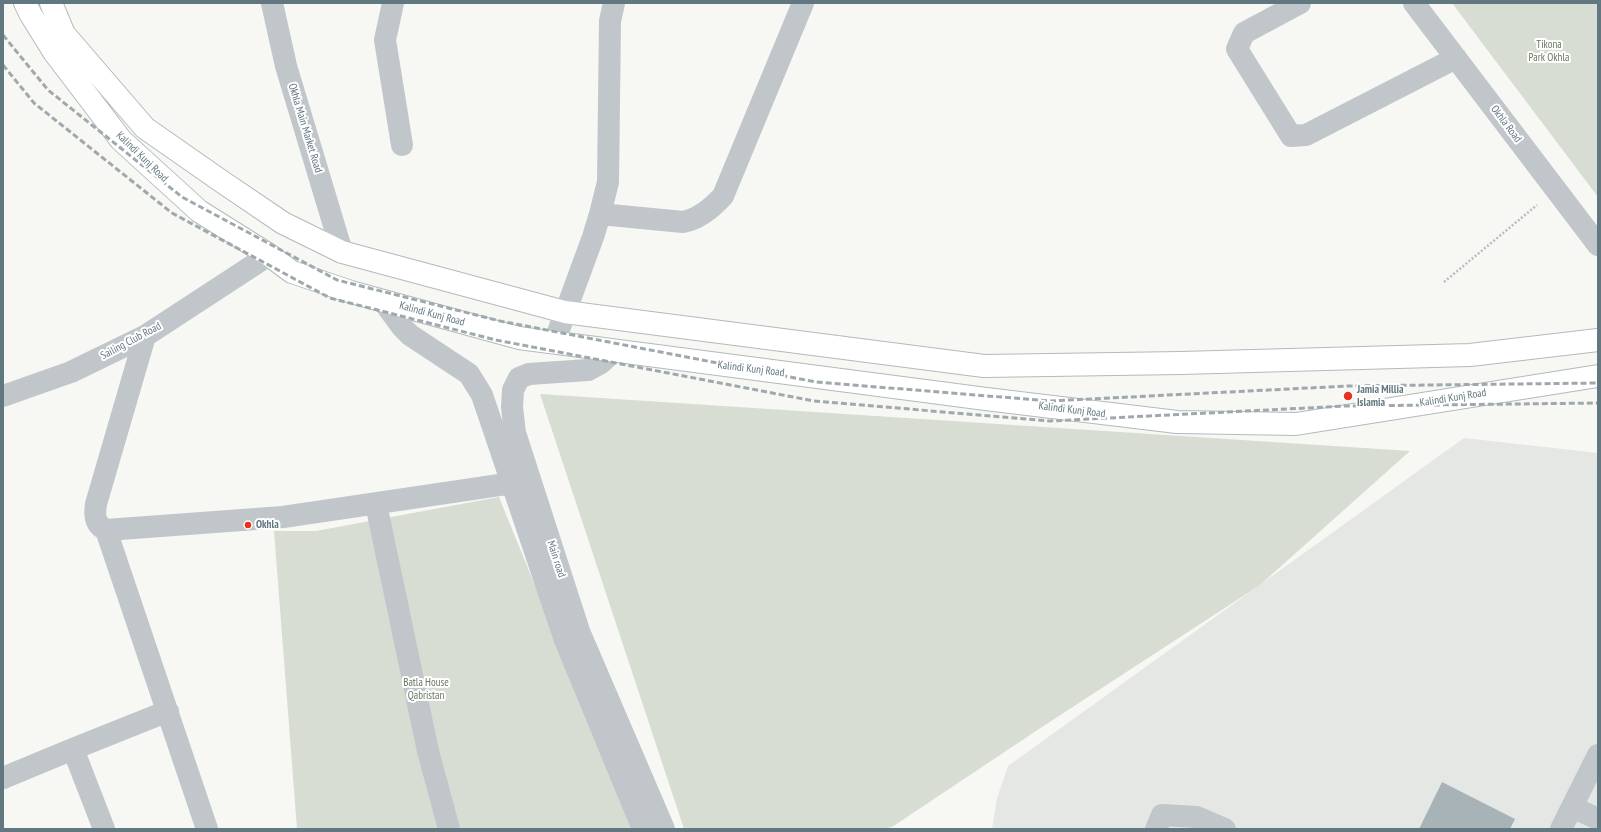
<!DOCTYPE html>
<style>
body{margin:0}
#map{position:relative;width:1601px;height:832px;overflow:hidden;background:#f7f7f4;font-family:"PT Sans Narrow",sans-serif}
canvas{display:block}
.frame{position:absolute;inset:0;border:4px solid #617881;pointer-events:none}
</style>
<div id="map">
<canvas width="1601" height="832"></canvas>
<div class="frame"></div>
</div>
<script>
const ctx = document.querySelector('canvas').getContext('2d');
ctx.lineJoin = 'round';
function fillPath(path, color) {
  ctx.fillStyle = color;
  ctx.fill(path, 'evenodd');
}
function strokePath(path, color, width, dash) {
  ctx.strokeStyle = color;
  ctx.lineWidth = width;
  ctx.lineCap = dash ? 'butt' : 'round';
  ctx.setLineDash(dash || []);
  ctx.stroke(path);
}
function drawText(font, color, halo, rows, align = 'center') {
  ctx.font = font + ' "PT Sans Narrow",sans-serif';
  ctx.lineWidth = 4;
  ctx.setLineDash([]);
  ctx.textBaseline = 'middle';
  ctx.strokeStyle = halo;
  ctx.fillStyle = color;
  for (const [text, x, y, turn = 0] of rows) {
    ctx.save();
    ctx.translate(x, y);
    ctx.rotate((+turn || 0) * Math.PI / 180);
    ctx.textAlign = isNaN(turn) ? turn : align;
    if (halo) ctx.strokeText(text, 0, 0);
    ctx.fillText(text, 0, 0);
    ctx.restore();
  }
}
fillPath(new Path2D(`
 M1464,438L1598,453V829H992L997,798L1008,766Z`), '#e5e7e5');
fillPath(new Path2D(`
 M1452,3H1598V197Z
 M540,394L1410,451L1260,585L1042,727L892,827L883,829H684Z
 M499,497L634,829H297L274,531H316Z`), '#d8ddd3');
fillPath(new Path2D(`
 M1442,782L1515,819L1510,829H1419Z`), '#a7b3b6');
const major = new Path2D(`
 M25,3L31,15L54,52L121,140L199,211L269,255L292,272L351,292L519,338L986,399L1177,422L1296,424L1598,376
 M51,3L64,34L145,128L221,181L283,223L342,252L565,312L984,366L1181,363L1470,355L1598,340`);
strokePath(major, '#b3babd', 24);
strokePath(new Path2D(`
 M1444,282L1537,205`), '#b8bdbf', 2.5, [2, 2]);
strokePath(new Path2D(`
 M272,3L286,66L342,252
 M393,3L385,40L402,145
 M1300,3L1244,33L1237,49L1291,136L1306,135L1456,58
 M1414,3L1598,245
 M600,214L683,222C699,219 712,208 723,196L803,3
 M383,301L402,327L410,335L469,374L482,395L565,640L643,829
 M145,336L96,504C94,516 95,525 106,530L283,517L513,483
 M554,343L593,237L600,214L608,182L610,21L614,3
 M614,351L601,363L588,370L529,374L519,378L513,390L512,407L515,433L579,631L664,829
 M3,396L71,372L145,336L269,255
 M376,504L428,751L449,829
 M106,530L207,829
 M73,749L104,829
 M3,778L73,749L168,711
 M1572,807L1598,819
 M1156,829L1162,815L1197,817L1225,829
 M1561,829L1598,755`), '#c0c6c9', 22);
strokePath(major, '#fff', 22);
strokePath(new Path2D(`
 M3,35L48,90L182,197L337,280L500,321L816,382L1050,401L1348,386L1598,383
 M3,65L34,103L172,213L330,298L496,340L814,401L1050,421L1346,406L1598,403`), '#9fa9ad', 3, [6, 3]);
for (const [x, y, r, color] of [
 [1348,396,5,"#ec3020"],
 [248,525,4,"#ec3020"]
]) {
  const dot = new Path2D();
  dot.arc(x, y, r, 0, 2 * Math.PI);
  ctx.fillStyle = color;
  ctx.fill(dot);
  strokePath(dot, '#fff', 1.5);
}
drawText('11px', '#687860', '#fff', [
 ["Tikona",1549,45],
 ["Park Okhla",1549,58],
 ["Batla House",426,683],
 ["Qabristan",426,696]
]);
drawText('11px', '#617881', '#fff', [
 ["Okhla Road",1506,124,53],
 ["Okhla Main Market Road",305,128,73],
 ["Kalindi Kunj Road",142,157,44],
 ["Kalindi Kunj Road",432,314,15],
 ["Sailing Club Road",131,341,-28],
 ["Kalindi Kunj Road",751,369,7],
 ["Kalindi Kunj Road",1453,398,-9],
 ["Kalindi Kunj Road",1072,410,7],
 ["Main road",556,559,72]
]);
drawText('bold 11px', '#617881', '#fff', [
 ["Jamia Millia",1357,390],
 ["Islamia",1357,403],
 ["Okhla",256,525]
], 'left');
</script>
